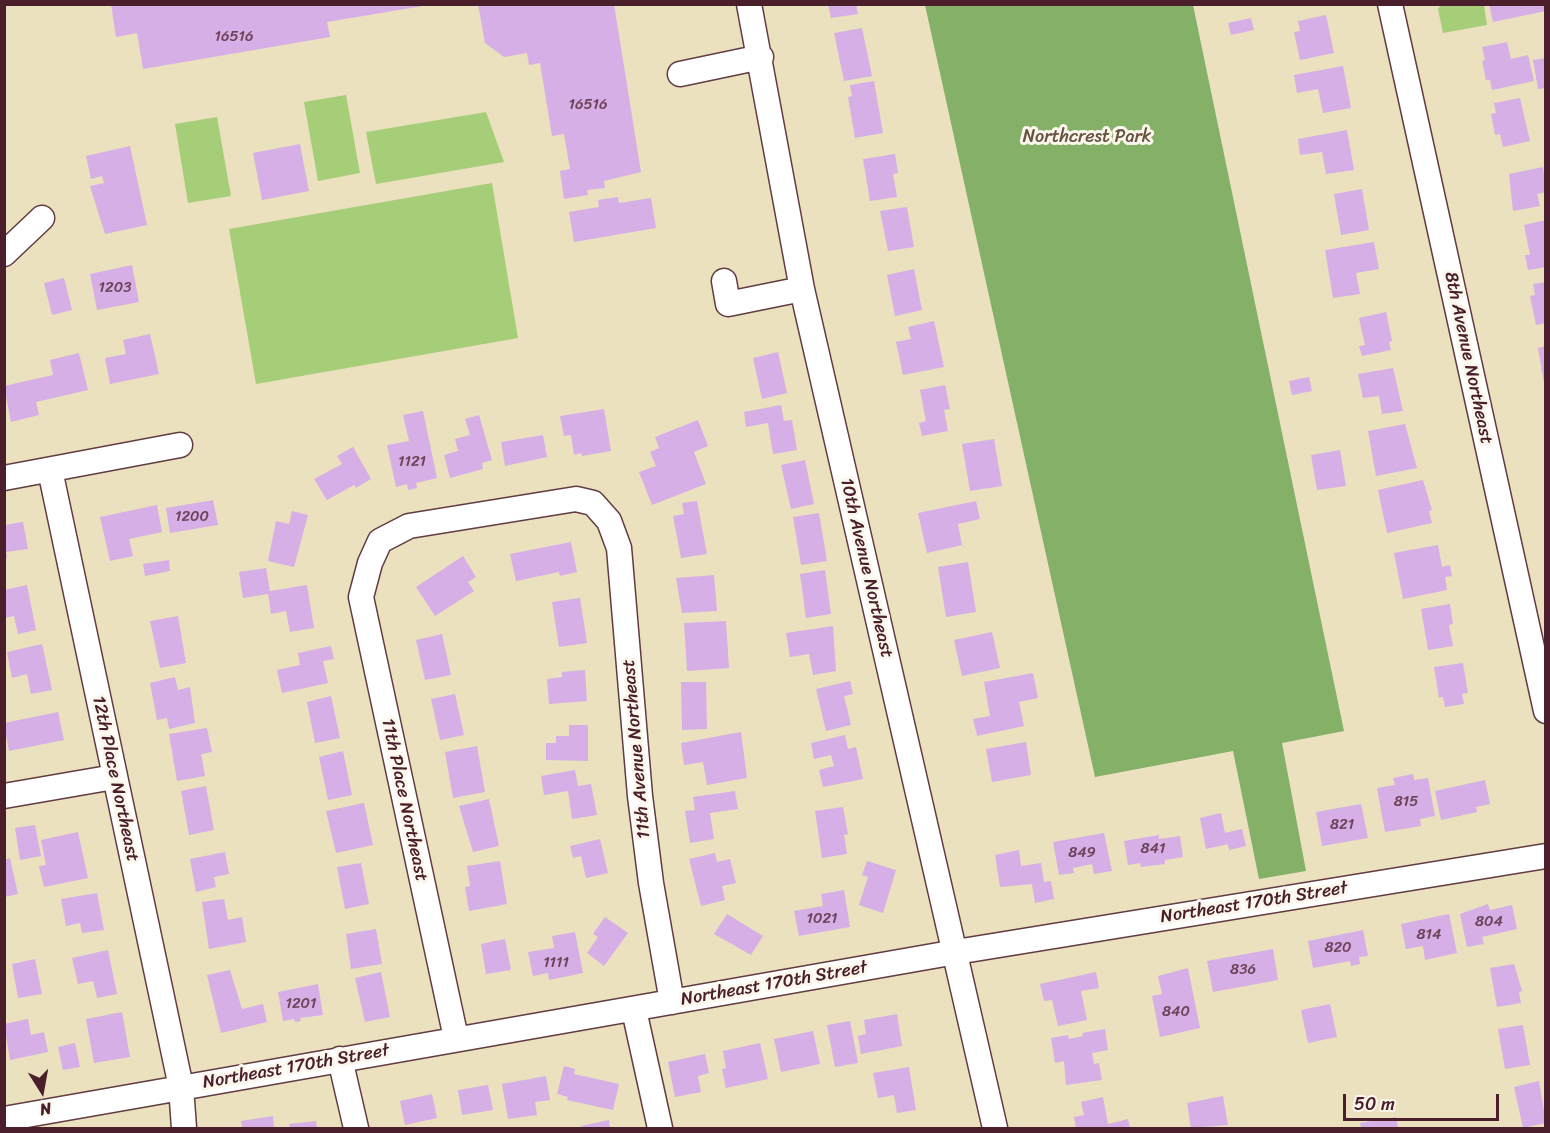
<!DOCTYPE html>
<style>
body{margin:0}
#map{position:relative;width:1550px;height:1133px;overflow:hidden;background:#ebe1bf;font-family:Sriracha,sans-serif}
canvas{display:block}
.frame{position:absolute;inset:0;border:6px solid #4a1f2b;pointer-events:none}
.north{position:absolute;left:12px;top:1061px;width:60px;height:60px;-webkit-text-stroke:4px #fbf7ec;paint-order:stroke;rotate:169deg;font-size:16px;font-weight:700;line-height:24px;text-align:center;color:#4a1f2b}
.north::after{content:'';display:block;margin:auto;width:21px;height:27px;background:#4a1f2b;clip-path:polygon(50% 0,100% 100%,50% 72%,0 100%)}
.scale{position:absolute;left:1343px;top:1094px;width:156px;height:27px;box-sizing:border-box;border:3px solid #4a1f2b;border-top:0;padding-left:8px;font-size:18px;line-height:21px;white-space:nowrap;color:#4a1f2b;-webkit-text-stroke:4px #fbf7ec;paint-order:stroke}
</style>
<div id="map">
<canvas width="1550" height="1133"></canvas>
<div class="frame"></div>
<div class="north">N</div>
<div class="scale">50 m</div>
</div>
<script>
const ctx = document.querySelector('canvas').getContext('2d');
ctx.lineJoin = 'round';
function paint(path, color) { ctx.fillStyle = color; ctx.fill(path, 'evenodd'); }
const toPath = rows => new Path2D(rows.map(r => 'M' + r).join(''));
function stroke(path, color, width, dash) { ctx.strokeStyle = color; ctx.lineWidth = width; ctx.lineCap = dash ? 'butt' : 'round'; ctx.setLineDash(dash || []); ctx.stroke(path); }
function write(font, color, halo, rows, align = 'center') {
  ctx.font = font + ' Sriracha,sans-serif'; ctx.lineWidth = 6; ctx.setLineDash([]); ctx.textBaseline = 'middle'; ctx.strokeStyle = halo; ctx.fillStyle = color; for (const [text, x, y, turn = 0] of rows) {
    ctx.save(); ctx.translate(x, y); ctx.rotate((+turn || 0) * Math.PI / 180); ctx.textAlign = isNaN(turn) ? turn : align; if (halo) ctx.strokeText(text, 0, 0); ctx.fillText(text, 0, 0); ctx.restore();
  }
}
paint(toPath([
 [1441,5,1484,5,1487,25,1443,33,1438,9],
 [346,95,360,173,318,181,304,102],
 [486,112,504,162,376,184,366,132],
 [217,117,231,196,188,203,175,124],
 [492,183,518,338,256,384,229,229]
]), '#a6cd77');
paint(toPath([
 [925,5,1193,5,1344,731,1282,743,1306,871,1259,879,1233,751,1095,777]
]), '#84b068');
paint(toPath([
 [111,4,423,4,423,6,327,22,330,37,143,69,137,33,116,37],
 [478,4,614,4,641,172,604,181,605,188,587,190,588,195,564,199,560,171,570,169,564,134,552,136,540,63,529,65,527,53,504,57,485,43],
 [828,4,856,4,858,14,831,18],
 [1489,4,1546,4,1546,11,1493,22],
 [1326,15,1334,53,1300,60,1294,32,1300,31,1298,21],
 [1251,18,1254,30,1231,35,1228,23],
 [862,28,872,76,844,81,834,33],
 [1507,42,1511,59,1528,55,1534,81,1492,90,1490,80,1486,80,1482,61,1485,60,1482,47],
 [1546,58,1546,88,1538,89,1533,60],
 [1343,66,1351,108,1323,113,1318,89,1297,93,1294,75],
 [874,81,883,133,855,138,848,97,852,96,850,85],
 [1520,98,1530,141,1503,147,1500,134,1495,135,1491,114,1496,113,1494,103],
 [1347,130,1354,170,1326,174,1322,152,1300,155,1298,139],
 [300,144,309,191,262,200,253,153],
 [130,146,147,225,105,234,90,186,104,183,102,176,91,179,86,156],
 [895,154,898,173,893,174,897,197,870,201,863,159],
 [1543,167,1546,192,1537,194,1540,206,1513,211,1509,174],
 [1362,189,1369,230,1341,235,1334,194],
 [618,197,619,203,651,198,656,228,574,242,569,212,599,207,598,200],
 [907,207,914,247,888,251,880,211],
 [1546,220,1546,267,1528,270,1525,255,1530,255,1524,225],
 [1374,242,1379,269,1356,273,1360,294,1333,298,1325,250],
 [132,265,139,302,97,310,90,274],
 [914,269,922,310,895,316,887,275],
 [64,278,72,310,52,315,44,283],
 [1546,282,1546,323,1536,325,1530,296,1535,295,1533,284],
 [1386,312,1392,341,1389,342,1391,350,1362,356,1359,346,1365,345,1359,318],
 [934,321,944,367,903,375,896,342,911,339,908,327],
 [150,334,159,374,110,384,105,358,126,354,123,340],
 [1546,346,1546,383,1544,383,1538,348],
 [778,352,787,393,762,399,753,358],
 [79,353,88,390,36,402,39,415,11,422,4,386,53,375,50,360],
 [1393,368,1403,411,1382,414,1379,396,1363,398,1358,374],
 [1309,377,1312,391,1292,395,1289,381],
 [945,385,950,409,944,410,948,431,922,436,919,423,926,421,920,390],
 [781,405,784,421,792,420,797,450,773,454,768,423,746,427,744,412],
 [604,409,611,451,582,456,581,453,574,455,571,435,564,436,560,416],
 [423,411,437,478,416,483,417,488,408,490,407,484,396,487,387,445,409,441,403,415],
 [479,415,492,460,482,463,483,469,450,478,444,455,458,451,455,439,470,435,465,419],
 [698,420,708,446,694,452,706,484,652,505,639,472,656,466,650,452,659,448,655,437],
 [1405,424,1417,468,1376,476,1368,431],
 [543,435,547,457,505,466,501,442],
 [994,439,1002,486,970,491,962,444],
 [353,447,371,479,356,488,354,485,327,500,314,479,342,464,337,456],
 [1340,450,1346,486,1317,490,1311,455],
 [805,460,814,504,791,509,781,465],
 [1423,480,1432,510,1429,511,1432,523,1387,533,1378,490],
 [213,500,218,525,170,533,166,508],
 [697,501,707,554,681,558,673,516,684,514,682,503],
 [976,501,980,519,958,524,962,545,927,553,918,513],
 [157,505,162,532,129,539,133,556,110,561,100,517],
 [292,511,308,515,294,567,268,561,276,521,289,524],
 [819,513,827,561,801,565,793,517],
 [23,522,28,549,6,552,7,558,4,559,4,525],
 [571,542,577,572,560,576,559,572,516,581,510,554],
 [1438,545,1442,567,1450,565,1452,576,1445,577,1447,590,1403,599,1394,553],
 [463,556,476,577,468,582,474,591,435,616,416,587],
 [169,560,170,571,145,576,143,564],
 [968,562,976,612,946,617,938,567],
 [266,568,270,591,307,585,314,628,290,632,286,611,271,614,268,594,243,598,239,572],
 [825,570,831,614,806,618,800,574],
 [714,575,717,611,682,613,676,578],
 [27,585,36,630,18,634,14,616,4,618,4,590],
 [580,598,587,643,559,647,552,602],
 [1450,604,1453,624,1449,625,1453,646,1428,650,1421,609],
 [178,616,186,663,160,668,150,621],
 [726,621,729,668,687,671,684,623],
 [833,626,836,671,813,675,809,654,790,657,786,633],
 [992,632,1000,668,962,676,954,640],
 [442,634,451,675,425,680,416,640],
 [42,644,52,690,31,694,27,674,12,678,7,652],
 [331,646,334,659,323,661,328,683,282,693,277,670,300,665,298,653],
 [1463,663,1468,693,1462,694,1464,704,1445,707,1443,697,1439,698,1434,667],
 [585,670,587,701,549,704,547,679,562,677,562,672],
 [1033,673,1038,698,1019,702,1024,726,977,736,973,719,990,716,984,682],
 [175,677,178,690,190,687,195,723,169,729,167,718,157,720,150,683],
 [850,681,853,694,844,696,851,725,826,731,816,689],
 [681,682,706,682,707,729,682,730],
 [455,694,464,735,440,740,431,699],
 [331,696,340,738,315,743,307,702],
 [58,712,64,740,9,751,4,723],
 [569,725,588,725,588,761,546,760,546,743,556,743,556,736,569,736],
 [207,728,212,752,201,754,205,776,177,781,169,734],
 [741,732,747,778,707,785,703,762,684,765,681,743],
 [845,735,848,749,856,747,863,779,823,787,819,770,834,766,831,755,814,759,811,743],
 [1026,742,1031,775,992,782,986,749],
 [477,746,485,792,453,798,445,752],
 [343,751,352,795,328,800,319,757],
 [575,770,578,786,591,784,597,815,572,819,568,791,544,795,541,776],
 [1413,774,1414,780,1428,778,1435,816,1420,819,1421,826,1385,832,1377,788,1395,785,1393,778],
 [1485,780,1490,804,1476,807,1477,812,1441,820,1435,791],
 [206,786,214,830,189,835,181,791],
 [735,791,738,809,710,813,714,839,690,843,685,811,695,810,693,797],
 [489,799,499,846,473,852,459,806],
 [364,803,373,845,336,853,326,811],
 [1361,804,1368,838,1322,846,1316,812],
 [843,807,848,834,844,835,847,854,822,858,815,811],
 [1221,813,1225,833,1242,829,1246,846,1229,850,1228,844,1206,849,1200,818],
 [35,825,41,856,20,860,15,828],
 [78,832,88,878,44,887,39,866,46,865,41,840],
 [1104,833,1112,871,1094,874,1092,864,1073,868,1074,873,1059,875,1053,842],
 [1159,835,1159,839,1180,836,1183,857,1165,860,1165,864,1141,867,1140,863,1128,865,1124,841],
 [600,839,608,873,586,878,581,856,573,858,570,846],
 [1019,850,1021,866,1041,863,1044,882,1051,881,1054,899,1035,903,1032,884,1000,887,995,855],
 [225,852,229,874,214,877,216,887,196,892,190,859],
 [715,853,717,862,730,859,736,883,722,886,725,900,701,906,689,859],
 [10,858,18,894,4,897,4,860],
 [500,861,507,904,469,911,465,887,470,886,467,866],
 [867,861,896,870,883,913,859,905,868,877,862,875],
 [361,863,369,904,345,909,337,867],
 [844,890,850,927,799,936,794,911,823,906,821,894],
 [97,893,104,930,82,933,80,923,66,926,61,899],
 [224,899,228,920,242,917,246,942,209,949,202,902],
 [1488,904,1490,910,1512,905,1517,929,1482,937,1484,944,1467,947,1460,914],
 [727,914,763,936,751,955,714,934],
 [1449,914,1457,953,1425,960,1423,946,1406,949,1401,924],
 [605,917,628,933,604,966,587,953,598,937,593,934],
 [376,929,382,964,351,969,346,934],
 [1363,930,1368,956,1359,957,1360,964,1351,966,1350,961,1313,968,1308,941],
 [575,932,583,973,549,980,548,973,533,976,528,952,554,948,552,936],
 [505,939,511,970,486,974,481,944],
 [1273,949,1278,980,1213,992,1207,961],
 [108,950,117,994,97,998,93,981,78,984,72,958],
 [35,959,42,994,18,998,12,964],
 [1514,964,1522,991,1519,992,1521,1003,1497,1007,1490,968],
 [1188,968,1200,1028,1160,1037,1152,996,1162,994,1158,976],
 [230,970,242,1009,263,1004,267,1022,221,1033,207,975],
 [381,972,390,1017,365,1022,355,978],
 [1096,972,1099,988,1081,991,1087,1020,1058,1026,1052,1000,1044,1001,1040,984],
 [318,984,323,1015,300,1018,301,1021,295,1022,294,1019,283,1021,278,992],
 [1330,1004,1337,1037,1308,1043,1301,1010],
 [122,1012,130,1057,94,1063,86,1019],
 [897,1014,902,1046,861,1054,858,1036,866,1034,864,1020],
 [28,1019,31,1035,44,1032,48,1052,10,1060,4,1024],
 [850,1021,858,1063,835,1067,827,1025],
 [1523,1025,1530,1065,1505,1069,1498,1029],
 [1105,1029,1108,1050,1092,1053,1094,1064,1099,1063,1102,1080,1066,1085,1064,1061,1055,1063,1051,1038,1068,1035,1069,1039,1083,1036,1082,1033],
 [813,1031,820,1064,781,1072,774,1039],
 [75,1043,80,1067,63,1070,58,1047],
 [760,1043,768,1079,726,1088,722,1069,726,1068,723,1051],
 [705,1054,709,1073,698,1076,701,1092,675,1097,668,1062],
 [564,1066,575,1069,574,1074,619,1084,613,1110,567,1100,568,1097,557,1094],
 [909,1067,916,1110,897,1113,894,1095,878,1098,873,1073],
 [546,1076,550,1100,535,1102,537,1115,508,1119,502,1084],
 [1539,1081,1546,1123,1523,1128,1514,1087],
 [488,1085,493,1110,462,1115,458,1090],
 [432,1094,437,1118,405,1125,400,1101],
 [1223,1096,1228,1125,1191,1128,1187,1103],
 [1103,1097,1108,1124,1128,1119,1130,1128,1076,1128,1074,1117,1084,1115,1081,1102],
 [273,1116,274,1128,242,1128,241,1121],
 [1396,1117,1398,1128,1361,1128,1360,1123],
 [609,1120,610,1128,582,1128,581,1126],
 [316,1121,317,1128,290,1128,289,1124]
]), '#d5afe5');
const minor = toPath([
 [749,4,802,289,995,1128],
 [1390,4,1546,711],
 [680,74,761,57],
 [4,254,42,218],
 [724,281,728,304,802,289],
 [50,470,181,1087,184,1128],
 [4,478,180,445],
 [4,796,114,777],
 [634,1010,660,1128],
 [456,1038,361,597,370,563,380,541,409,526,576,499,593,503,609,521,619,548,640,796,651,883,672,1002],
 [340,1059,356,1128],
 [4,1119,956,952,1546,856]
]);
stroke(minor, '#623c41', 27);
stroke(minor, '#fff', 24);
write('15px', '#6d435a', null, [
 ["16516",234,37],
 ["16516",588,105],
 ["1203",115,288],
 ["1121",412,462],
 ["1200",192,517],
 ["815",1406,802],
 ["821",1342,825],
 ["841",1153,849],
 ["849",1082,853],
 ["1021",822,919],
 ["804",1489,922],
 ["814",1429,935],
 ["820",1338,948],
 ["1111",556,963],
 ["836",1243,970],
 ["1201",301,1004],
 ["840",1176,1012]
]);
write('18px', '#665342', '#fbf7ec', [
 ["Northcrest Park",1087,137]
]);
write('18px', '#4a1f2b', '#fbf7ec', [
 ["8th Avenue Northeast",1468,358,78],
 ["10th Avenue Northeast",866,568,77],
 ["11th Avenue Northeast",637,749,-95],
 ["12th Place Northeast",115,779,78],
 ["11th Place Northeast",404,800,78],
 ["Northeast 170th Street",1254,903,-9],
 ["Northeast 170th Street",774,984,-10],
 ["Northeast 170th Street",296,1067,-10]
]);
</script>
